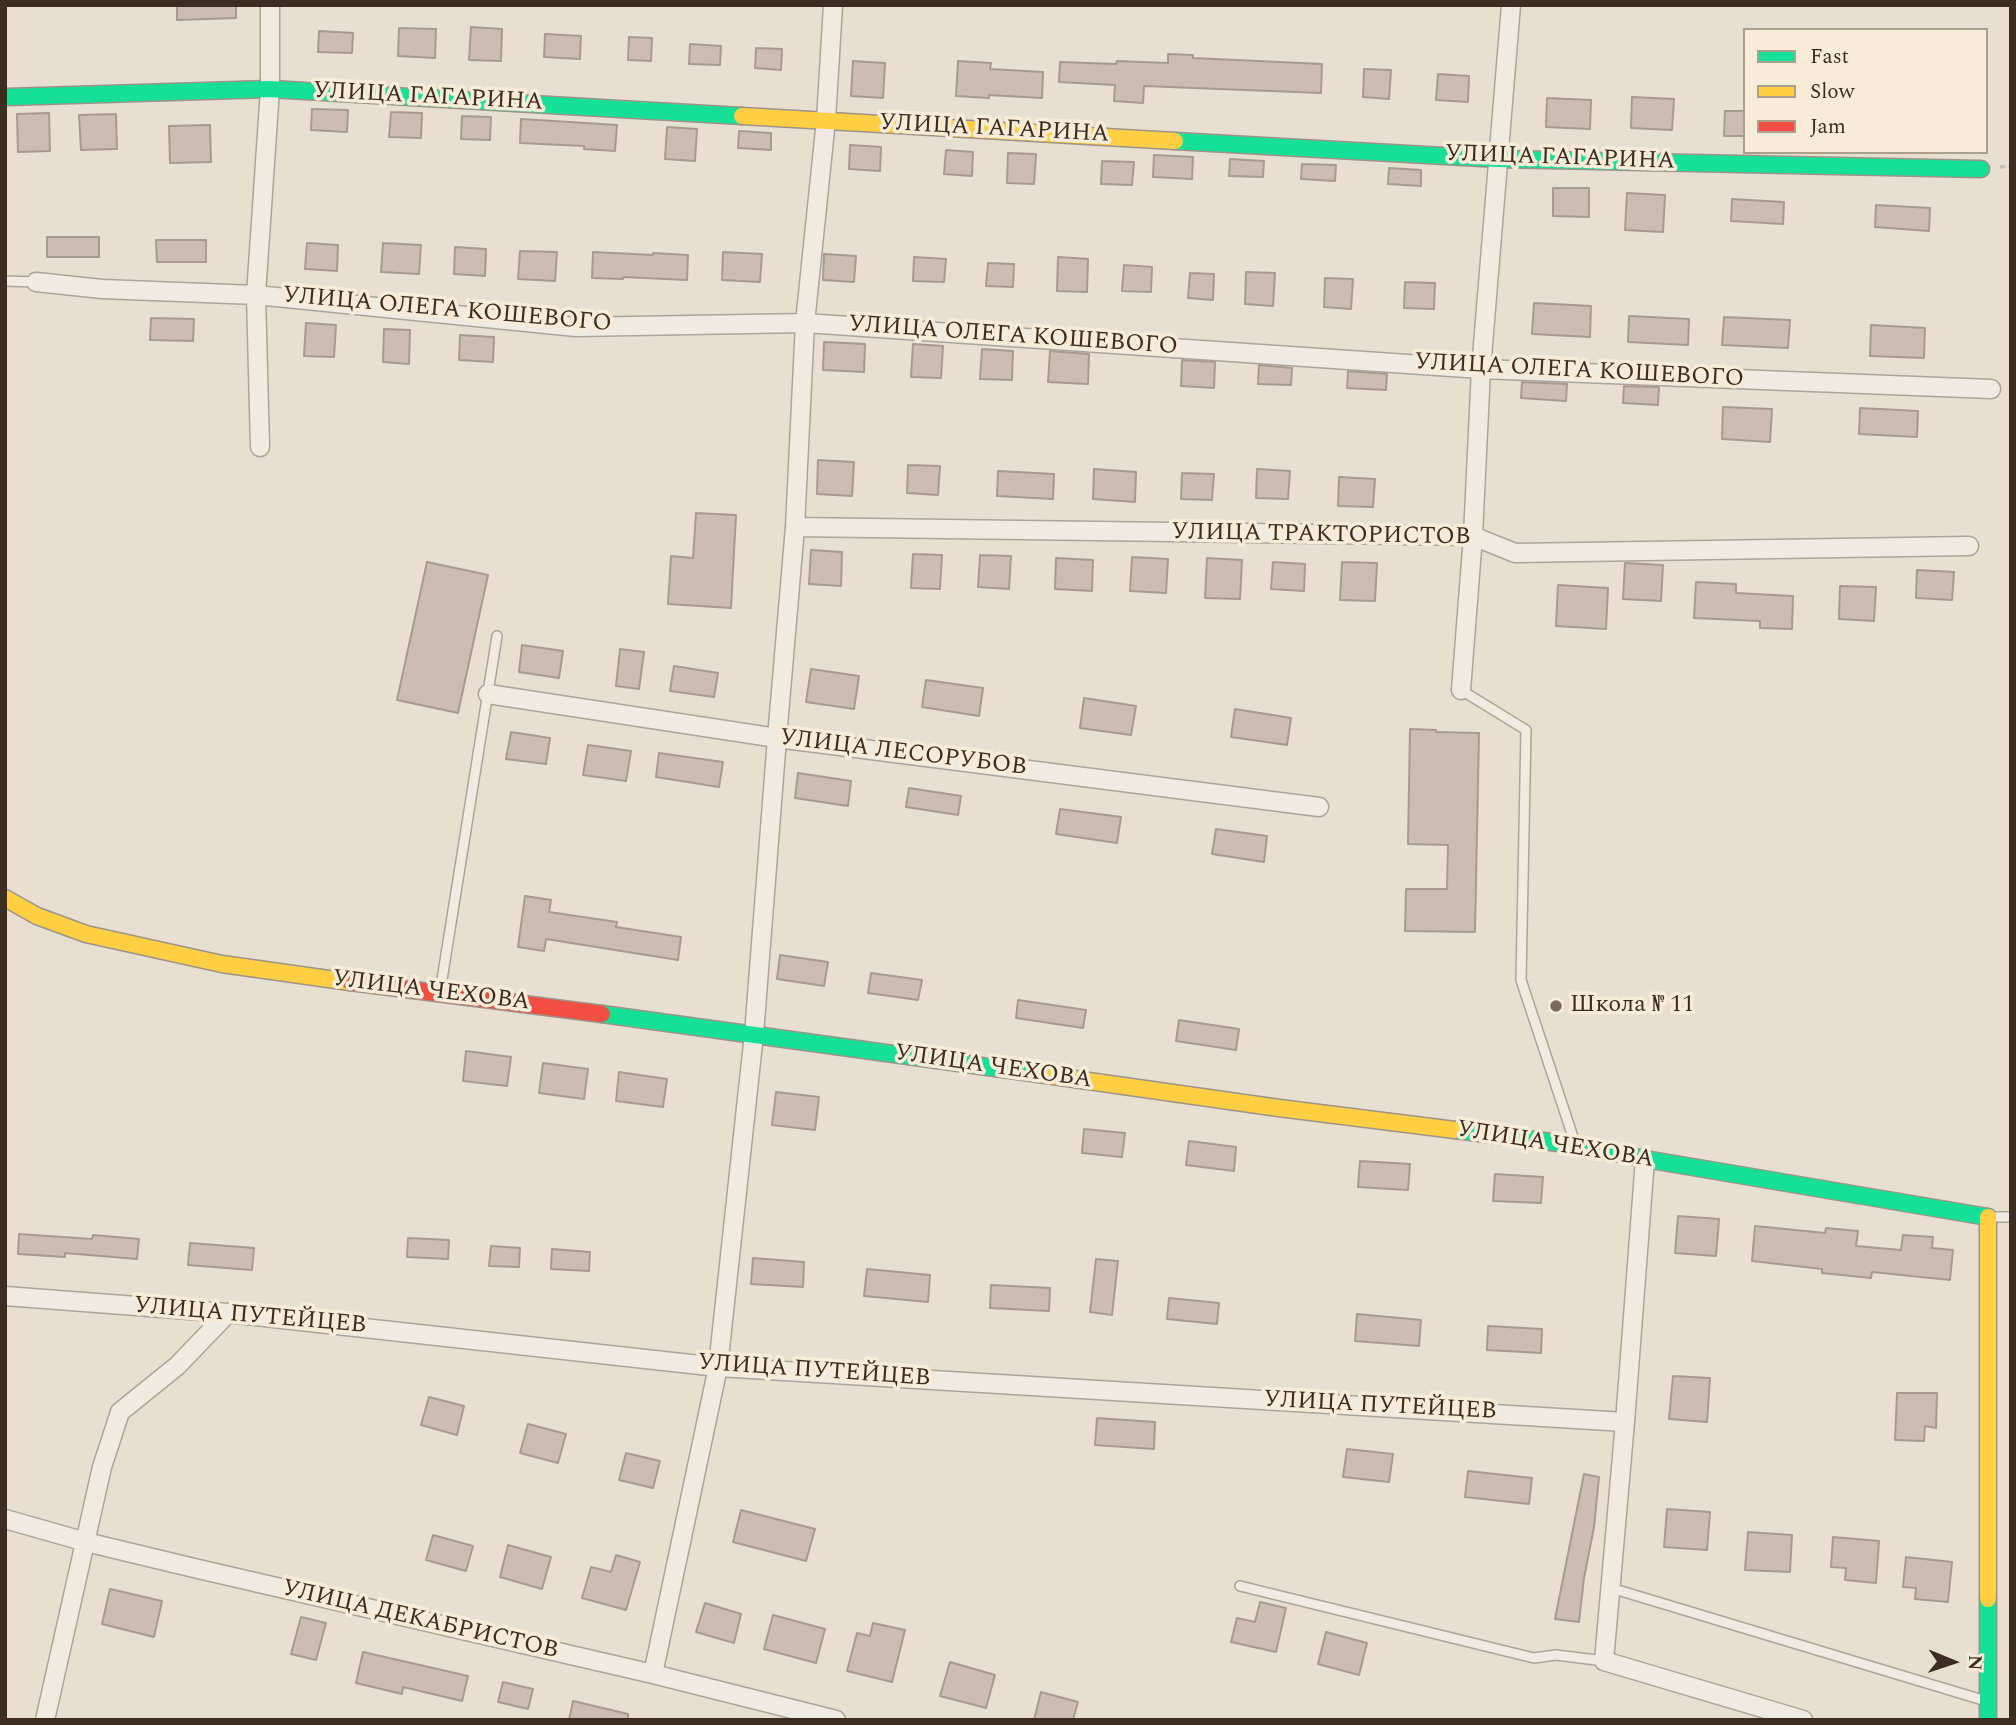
<!DOCTYPE html>
<meta charset="utf-8">
<style>
body{margin:0}
#map{position:relative;width:2016px;height:1725px;overflow:hidden;background:#e7dfd0;font-family:Spectral,serif}
canvas{display:block}
.frame{position:absolute;inset:0;border:7px solid #3d2c20;pointer-events:none}
.legend{position:absolute;left:1743px;top:28px;width:245px;height:126px;box-sizing:border-box;background:#f7ecd7;border:2px solid #ad9f8e;margin:0;padding:9px 12px;list-style:none;font-size:21px;color:#3d2c20}
.legend li{display:flex;align-items:center;gap:14px;height:35px}
.legend b{width:35px;border:2px solid #ad9f8e}
.north{position:absolute;left:1918px;top:1627px;width:70px;height:70px;-webkit-text-stroke:5px #f7ecd7;paint-order:stroke;rotate:92deg;font-size:19px;font-weight:700;line-height:28px;text-align:center;color:#3d2c20}
.north::after{content:'';display:block;margin:auto;width:24px;height:32px;background:#3d2c20;clip-path:polygon(50% 0,100% 100%,50% 72%,0 100%)}
</style>
<div id="map">
<canvas width="2016" height="1725"></canvas>
<div class="frame"></div>
<ul class="legend">
<li><b style="height:9px;background:#16e098"></b>Fast</li>
<li><b style="height:9px;background:#ffcf43"></b>Slow</li>
<li><b style="height:9px;background:#f24e42"></b>Jam</li>
</ul>
<div class="north">N</div>
</div>
<script>
const ctx = document.querySelector('canvas').getContext('2d');
ctx.lineJoin = 'round';
function paint(path, color) { ctx.fillStyle = color; ctx.fill(path, 'evenodd'); }
const toPath = rows => new Path2D(rows.map(r => 'M' + r).join(''));
function stroke(path, color, width, dash) { ctx.strokeStyle = color; ctx.lineWidth = width; ctx.lineCap = dash ? 'butt' : 'round'; ctx.setLineDash(dash || []); ctx.stroke(path); }
function write(font, color, halo, rows, align = 'center') {
  ctx.font = font + ' Spectral,serif'; ctx.lineWidth = 7; ctx.setLineDash([]); ctx.textBaseline = 'middle'; ctx.strokeStyle = halo; ctx.fillStyle = color; for (const [text, x, y, turn = 0] of rows) {
    ctx.save(); ctx.translate(x, y); ctx.rotate((+turn || 0) * Math.PI / 180); ctx.textAlign = isNaN(turn) ? turn : align; if (halo) ctx.strokeText(text, 0, 0); ctx.fillText(text, 0, 0); ctx.restore();
  }
}
const building = toPath([
 [177,5,236,5,236,18,177,20,177,5],
 [471,27,502,29,501,61,469,60,471,27],
 [399,28,436,29,435,58,398,56,399,28],
 [319,31,353,33,352,53,318,52,319,31],
 [545,34,581,36,580,59,544,57,545,34],
 [629,37,652,38,651,61,628,60,629,37],
 [690,44,721,46,720,65,689,64,690,44],
 [756,48,782,49,781,70,755,68,756,48],
 [1168,54,1193,55,1193,58,1322,64,1321,93,1144,86,1143,103,1114,101,1115,85,1059,82,1060,62,1116,64,1117,61,1168,63,1168,54],
 [853,61,885,63,883,98,851,96,853,61],
 [958,61,991,63,990,69,1043,72,1042,98,989,95,989,98,956,96,958,61],
 [1364,69,1391,70,1389,99,1363,97,1364,69],
 [1438,74,1469,76,1468,102,1436,100,1438,74],
 [1632,97,1674,99,1672,130,1631,128,1632,97],
 [1547,98,1591,100,1590,129,1546,127,1547,98],
 [312,109,348,110,347,132,311,130,312,109],
 [1725,111,1745,111,1745,136,1724,136,1725,111],
 [391,112,422,113,421,138,389,137,391,112],
 [49,113,50,151,18,152,17,114,49,113],
 [116,114,117,149,81,150,79,115,116,114],
 [462,116,491,117,490,140,461,139,462,116],
 [521,119,617,125,615,151,584,149,584,146,520,143,521,119],
 [210,125,211,162,170,163,169,126,210,125],
 [667,127,697,129,695,161,665,159,667,127],
 [739,131,771,133,771,150,738,148,739,131],
 [850,145,881,147,880,171,849,169,850,145],
 [946,150,973,152,972,176,944,174,946,150],
 [1008,153,1036,154,1034,184,1007,183,1008,153],
 [1154,155,1193,157,1192,179,1153,177,1154,155],
 [1230,159,1264,161,1263,177,1229,176,1230,159],
 [1102,161,1134,162,1132,185,1101,184,1102,161],
 [1302,164,1336,165,1335,181,1301,179,1302,164],
 [1389,168,1421,170,1421,186,1388,184,1389,168],
 [1553,188,1589,188,1589,217,1553,216,1553,188],
 [1627,193,1665,195,1663,232,1625,230,1627,193],
 [1732,199,1784,202,1783,224,1731,221,1732,199],
 [1876,205,1930,208,1929,231,1875,227,1876,205],
 [47,237,99,237,99,257,47,257,47,237],
 [156,240,206,240,206,262,157,262,156,240],
 [307,243,338,245,337,271,305,269,307,243],
 [383,243,421,245,419,274,381,272,383,243],
 [455,247,486,249,485,276,454,274,455,247],
 [520,251,557,252,555,281,518,279,520,251],
 [593,252,653,255,653,253,688,255,687,280,623,277,623,279,592,278,593,252],
 [723,252,762,254,760,282,722,280,723,252],
 [824,254,856,256,854,282,823,280,824,254],
 [914,257,946,259,944,282,913,281,914,257],
 [1058,257,1088,259,1087,292,1057,291,1058,257],
 [988,263,1014,264,1013,287,986,286,988,263],
 [1124,265,1152,267,1151,292,1122,291,1124,265],
 [1246,272,1275,273,1273,306,1245,304,1246,272],
 [1190,273,1214,274,1213,300,1188,298,1190,273],
 [1325,278,1353,279,1351,309,1324,307,1325,278],
 [1405,282,1435,283,1434,309,1404,308,1405,282],
 [1534,303,1591,306,1590,337,1532,334,1534,303],
 [1629,316,1689,319,1688,345,1628,342,1629,316],
 [1724,317,1790,320,1788,348,1722,345,1724,317],
 [151,318,194,319,193,341,150,340,151,318],
 [306,323,336,325,334,357,304,356,306,323],
 [1871,325,1925,328,1924,358,1870,356,1871,325],
 [384,329,410,330,409,364,383,362,384,329],
 [460,335,494,337,493,362,459,360,460,335],
 [824,342,865,344,864,372,823,370,824,342],
 [913,344,943,346,941,378,911,377,913,344],
 [982,349,1013,351,1012,380,980,379,982,349],
 [1050,351,1089,354,1088,384,1048,382,1050,351],
 [1182,360,1215,362,1214,388,1181,386,1182,360],
 [1259,365,1292,368,1291,385,1258,384,1259,365],
 [1348,371,1387,374,1386,390,1347,388,1348,371],
 [1522,382,1567,384,1566,401,1521,398,1522,382],
 [1624,386,1659,387,1658,405,1623,403,1624,386],
 [1723,407,1772,409,1770,442,1722,439,1723,407],
 [1860,408,1918,411,1917,437,1859,434,1860,408],
 [818,460,854,462,852,496,817,494,818,460],
 [908,465,940,466,938,495,907,493,908,465],
 [1094,469,1136,472,1135,502,1093,499,1094,469],
 [1257,469,1290,471,1288,499,1256,498,1257,469],
 [998,471,1054,474,1053,499,997,496,998,471],
 [1182,473,1214,474,1212,500,1181,499,1182,473],
 [1339,477,1375,479,1373,507,1338,506,1339,477],
 [696,513,736,515,731,608,668,604,671,556,693,558,696,513],
 [811,550,842,552,841,586,809,584,811,550],
 [913,554,942,555,940,589,911,588,913,554],
 [980,555,1011,556,1009,589,978,587,980,555],
 [1132,557,1168,559,1166,593,1130,591,1132,557],
 [1056,558,1093,560,1092,591,1055,589,1056,558],
 [1207,558,1242,560,1240,599,1205,598,1207,558],
 [427,562,488,575,458,713,397,700,427,562],
 [1273,562,1305,564,1304,591,1271,589,1273,562],
 [1342,562,1377,563,1375,601,1340,600,1342,562],
 [1625,563,1663,565,1661,601,1623,599,1625,563],
 [1917,570,1954,572,1952,600,1916,598,1917,570],
 [1696,582,1736,584,1736,593,1793,596,1792,629,1760,628,1760,621,1694,618,1696,582],
 [1558,585,1608,588,1606,629,1556,626,1558,585],
 [1840,586,1876,587,1874,621,1839,619,1840,586],
 [522,645,563,651,559,678,519,672,522,645],
 [620,649,644,652,639,689,616,686,620,649],
 [674,666,718,673,714,697,670,691,674,666],
 [811,669,859,676,854,709,806,702,811,669],
 [926,680,983,688,979,716,922,707,926,680],
 [1084,698,1136,706,1131,735,1080,728,1084,698],
 [1235,709,1291,718,1287,745,1231,737,1235,709],
 [1410,729,1436,730,1436,732,1479,733,1475,932,1405,931,1406,889,1447,889,1448,845,1408,844,1410,729],
 [511,732,550,738,546,764,506,759,511,732],
 [588,745,631,751,626,781,583,775,588,745],
 [659,753,723,762,719,787,656,777,659,753],
 [798,773,851,781,848,806,795,798,798,773],
 [909,788,961,796,958,815,906,807,909,788],
 [1060,809,1121,817,1117,843,1056,834,1060,809],
 [1216,829,1267,836,1264,862,1212,854,1216,829],
 [525,896,551,900,549,912,617,922,616,927,681,937,678,960,546,939,544,951,518,947,525,896],
 [780,955,828,962,824,986,777,979,780,955],
 [871,973,922,980,918,1000,868,993,871,973],
 [1018,1000,1086,1010,1083,1028,1016,1018,1018,1000],
 [1179,1020,1239,1029,1236,1050,1176,1041,1179,1020],
 [466,1051,511,1057,507,1086,463,1081,466,1051],
 [543,1063,588,1069,584,1099,539,1093,543,1063],
 [619,1072,667,1079,663,1107,616,1101,619,1072],
 [776,1092,819,1097,815,1130,772,1125,776,1092],
 [1084,1129,1125,1133,1122,1157,1082,1153,1084,1129],
 [1189,1141,1236,1147,1234,1171,1186,1165,1189,1141],
 [1360,1161,1410,1164,1408,1190,1358,1187,1360,1161],
 [1495,1174,1543,1177,1541,1203,1493,1201,1495,1174],
 [1678,1216,1719,1219,1716,1256,1675,1253,1678,1216],
 [1755,1226,1825,1233,1826,1228,1858,1231,1856,1246,1901,1250,1903,1235,1933,1237,1932,1248,1953,1250,1950,1280,1872,1272,1871,1278,1822,1273,1822,1269,1752,1261,1755,1226],
 [19,1234,92,1239,93,1235,139,1239,137,1259,65,1253,65,1257,18,1254,19,1234],
 [408,1238,449,1240,448,1259,407,1257,408,1238],
 [190,1243,254,1248,252,1270,188,1265,190,1243],
 [491,1246,520,1248,519,1267,489,1266,491,1246],
 [552,1249,590,1252,589,1271,551,1269,552,1249],
 [753,1258,804,1262,803,1287,751,1284,753,1258],
 [1096,1259,1118,1261,1112,1315,1090,1312,1096,1259],
 [867,1269,930,1275,928,1302,864,1296,867,1269],
 [991,1285,1050,1288,1049,1311,990,1308,991,1285],
 [1169,1298,1219,1303,1217,1324,1167,1319,1169,1298],
 [1357,1314,1421,1320,1419,1346,1355,1341,1357,1314],
 [1488,1326,1542,1329,1541,1353,1487,1350,1488,1326],
 [1673,1376,1710,1378,1707,1422,1669,1419,1673,1376],
 [1897,1393,1937,1393,1936,1428,1925,1426,1924,1441,1895,1440,1897,1393],
 [429,1397,464,1406,457,1435,421,1425,429,1397],
 [1097,1418,1155,1422,1154,1449,1095,1445,1097,1418],
 [528,1424,566,1434,558,1463,520,1453,528,1424],
 [1347,1449,1393,1454,1389,1482,1343,1477,1347,1449],
 [626,1453,660,1461,653,1488,619,1480,626,1453],
 [1468,1471,1532,1478,1529,1504,1465,1497,1468,1471],
 [1584,1474,1599,1477,1594,1527,1584,1578,1579,1622,1555,1619,1584,1474],
 [1667,1509,1710,1512,1707,1550,1664,1547,1667,1509],
 [741,1510,815,1529,806,1561,733,1542,741,1510],
 [1748,1532,1792,1535,1790,1572,1745,1570,1748,1532],
 [433,1535,473,1546,466,1571,426,1560,433,1535],
 [1833,1537,1879,1541,1876,1583,1845,1580,1846,1568,1831,1567,1833,1537],
 [508,1545,551,1557,542,1589,500,1577,508,1545],
 [616,1555,640,1562,626,1610,582,1598,591,1567,611,1572,616,1555],
 [1906,1557,1952,1562,1948,1602,1915,1599,1916,1588,1903,1587,1906,1557],
 [110,1589,162,1601,154,1637,102,1624,110,1589],
 [1260,1602,1286,1608,1276,1652,1231,1642,1237,1618,1255,1622,1260,1602],
 [705,1603,741,1614,734,1643,696,1632,705,1603],
 [773,1615,825,1629,816,1663,764,1649,773,1615],
 [301,1617,326,1623,316,1660,291,1654,301,1617],
 [873,1623,905,1630,892,1682,847,1671,857,1633,870,1636,873,1623],
 [1326,1632,1367,1643,1359,1675,1318,1664,1326,1632],
 [363,1652,468,1676,462,1701,403,1687,402,1694,356,1683,363,1652],
 [950,1662,995,1675,986,1708,940,1696,950,1662],
 [503,1682,533,1689,528,1709,498,1702,503,1682],
 [1041,1692,1078,1702,1073,1720,1034,1720,1041,1692],
 [573,1701,628,1714,628,1720,569,1720,573,1701]
]);
paint(building, '#cbbdb1');
stroke(building, '#a89a8f', 2);
const lane = toPath([
 [5,281,36,282],
 [1461,690,1526,730,1521,980,1574,1140],
 [440,992,497,636],
 [1992,1217,2011,1217],
 [1240,1586,1534,1658,1556,1655,1604,1661],
 [1611,1588,1986,1701]
]);
const street = toPath([
 [36,282,102,289,256,295,576,327,805,323,1481,369,1991,389],
 [260,447,256,295,270,89,270,5],
 [795,527,1473,536,1515,553,1969,546],
 [1461,690,1473,536,1481,369,1511,5],
 [488,694,777,738,1319,807],
 [1645,1159,1625,1422,1604,1661,1803,1720],
 [5,1296,228,1313,718,1367,1625,1422],
 [5,1519,86,1542,194,1568,653,1674,836,1720],
 [653,1674,718,1367,754,1034,777,738,795,527,805,323,826,120,833,5],
 [45,1720,102,1467,120,1412,177,1366,228,1313]
]);
const fast = toPath([
 [7,97,270,89,742,116],
 [1175,141,1499,159,1981,169],
 [602,1014,1039,1074],
 [1455,1130,1575,1145,1645,1159,1988,1217],
 [1988,1599,1988,1720]
]);
const slow = toPath([
 [742,116,1175,141],
 [5,898,37,916,86,934,222,964,350,982],
 [1039,1074,1279,1108,1455,1130],
 [1988,1217,1988,1599]
]);
const jam = toPath([
 [350,982,602,1014]
]);
stroke(lane, '#ada499', 12);
stroke(street, '#ada499', 21);
stroke(fast, '#9c9489', 19);
stroke(slow, '#9c9489', 19);
stroke(jam, '#9c9489', 19);
stroke(toPath([
 [2000,167,2011,166]
]), '#c8c1b8', 3.5, [5, 3.5]);
stroke(lane, '#efeae2', 9);
stroke(street, '#efeae2', 18);
stroke(fast, '#16e098', 16);
stroke(slow, '#ffcf43', 16);
stroke(jam, '#f24e42', 16);
for (const [x, y, r, color] of [
 [1556,1006,7,"#786b5e"]
]) { const dot = new Path2D(); dot.arc(x, y, r, 0, 2 * Math.PI); ctx.fillStyle = color; ctx.fill(dot); stroke(dot, '#f7ecd7', 2.5); }
write('24px', '#3d2c20', '#f7ecd7', [
 ["УЛИЦА ГАГАРИНА",428,98,3],
 ["УЛИЦА ГАГАРИНА",994,130,3],
 ["УЛИЦА ГАГАРИНА",1560,159,2],
 ["УЛИЦА ОЛЕГА КОШЕВОГО",447,311,5],
 ["УЛИЦА ОЛЕГА КОШЕВОГО",1013,337,4],
 ["УЛИЦА ОЛЕГА КОШЕВОГО",1579,372,3],
 ["УЛИЦА ТРАКТОРИСТОВ",1321,536,1],
 ["УЛИЦА ЛЕСОРУБОВ",903,754,7],
 ["УЛИЦА ЧЕХОВА",431,992,7],
 ["УЛИЦА ЧЕХОВА",993,1068,8],
 ["УЛИЦА ЧЕХОВА",1555,1146,9],
 ["УЛИЦА ПУТЕЙЦЕВ",250,1317,5],
 ["УЛИЦА ПУТЕЙЦЕВ",814,1372,4],
 ["УЛИЦА ПУТЕЙЦЕВ",1380,1407,3],
 ["УЛИЦА ДЕКАБРИСТОВ",420,1621,13]
]);
write('24px', '#3d2c20', '#f7ecd7', [
 ["Школа № 11",1570,1006]
], 'left');
</script>
